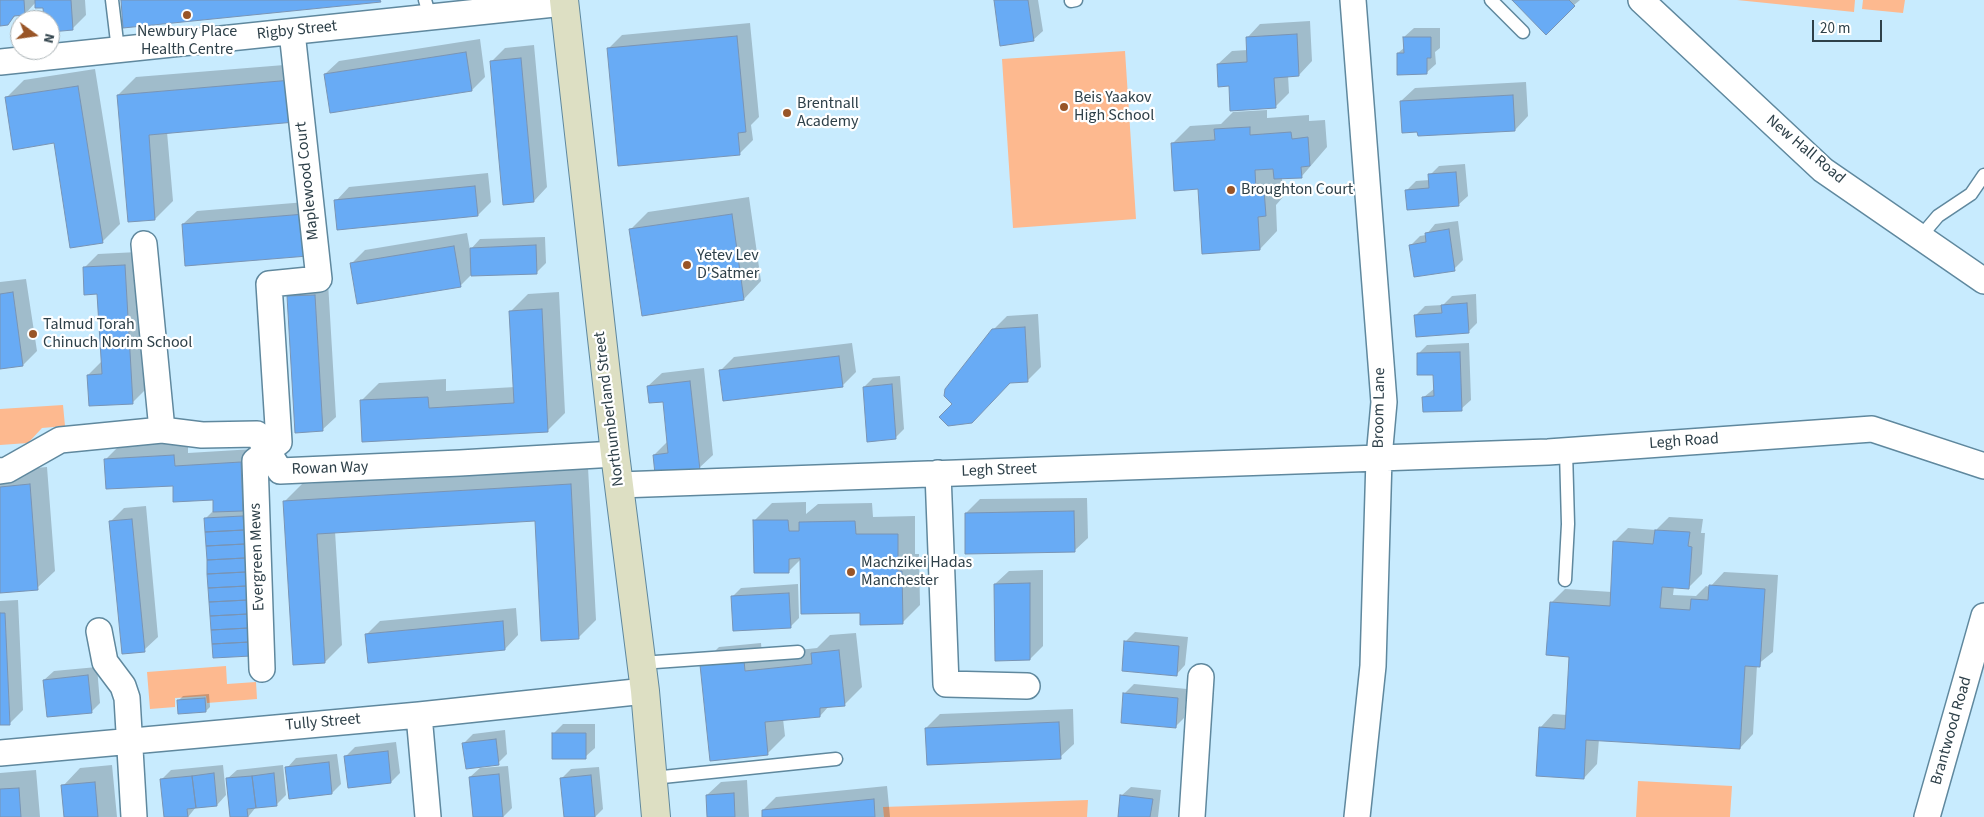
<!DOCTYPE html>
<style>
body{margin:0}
#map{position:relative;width:1984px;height:817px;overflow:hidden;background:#c8ebfe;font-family:"Source Sans 3",sans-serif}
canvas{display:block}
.north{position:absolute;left:10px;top:10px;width:50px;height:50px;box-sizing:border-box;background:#fff;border:1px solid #abb3b6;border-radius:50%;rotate:104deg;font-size:14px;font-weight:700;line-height:20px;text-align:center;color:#2e4049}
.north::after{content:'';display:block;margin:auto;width:18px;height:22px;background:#995527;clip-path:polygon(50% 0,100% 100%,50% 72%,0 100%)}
.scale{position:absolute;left:1812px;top:20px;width:70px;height:22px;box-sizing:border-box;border:2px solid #2e4049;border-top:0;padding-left:6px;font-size:15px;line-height:18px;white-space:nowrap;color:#2e4049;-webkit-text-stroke:4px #fff;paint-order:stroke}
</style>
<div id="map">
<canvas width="1984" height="817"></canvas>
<div class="north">N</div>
<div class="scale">20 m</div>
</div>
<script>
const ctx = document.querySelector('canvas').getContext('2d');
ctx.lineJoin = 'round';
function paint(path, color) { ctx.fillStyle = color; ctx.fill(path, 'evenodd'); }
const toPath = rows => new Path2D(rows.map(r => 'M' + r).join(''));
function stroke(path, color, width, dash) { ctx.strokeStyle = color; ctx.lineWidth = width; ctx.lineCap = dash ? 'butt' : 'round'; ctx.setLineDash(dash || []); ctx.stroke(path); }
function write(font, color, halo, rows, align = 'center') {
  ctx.font = font + ' "Source Sans 3",sans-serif'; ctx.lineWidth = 4.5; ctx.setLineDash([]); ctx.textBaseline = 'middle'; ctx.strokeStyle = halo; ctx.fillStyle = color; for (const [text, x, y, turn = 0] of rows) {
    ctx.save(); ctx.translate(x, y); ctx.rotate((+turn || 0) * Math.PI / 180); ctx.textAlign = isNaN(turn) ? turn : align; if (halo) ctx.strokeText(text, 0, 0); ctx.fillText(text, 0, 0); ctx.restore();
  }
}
paint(toPath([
 [1737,0,1855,0,1854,12],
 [1863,0,1905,0,1903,13,1862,9],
 [1125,51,1136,219,1013,228,1002,59],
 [63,405,65,426,42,428,28,443,0,445,0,409],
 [226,666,227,684,256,682,257,699,207,703,206,696,175,698,175,707,150,709,147,672],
 [1638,781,1732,786,1730,817,1636,817],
 [1088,800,1087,817,884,817,883,807]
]), '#fdb98f');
paint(toPath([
 [0,0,85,0,86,15,73,28,50,30,50,20,45,20,44,6,36,2,25,14,17,14,8,24,0,25],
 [995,0,1038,0,1043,31,1033,40],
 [1514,0,1580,0,1574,5],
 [1310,21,1312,61,1299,75,1288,75,1289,93,1275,107,1230,84,1218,64,1232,51,1248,50,1247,38,1260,24],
 [750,23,759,117,751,125,753,140,739,154,609,48,622,35],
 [1414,28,1440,28,1440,48,1435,52,1436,64,1426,73,1398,53,1405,47,1404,37],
 [480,39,485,77,472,90,325,74,339,61],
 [534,45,547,187,534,201,491,62,505,48],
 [309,63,312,104,295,121,167,132,173,201,155,219,129,221,118,95,136,77],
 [95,69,120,224,102,242,55,142,6,98,24,80],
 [1526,82,1528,116,1515,130,1401,101,1415,88],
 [1267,110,1267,118,1309,115,1309,121,1325,120,1327,147,1302,176,1282,178,1283,197,1276,205,1277,231,1260,249,1199,188,1172,144,1190,126,1221,124,1233,112],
 [1465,164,1468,196,1458,205,1407,190,1416,181,1430,180,1430,175,1439,166],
 [488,173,491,202,478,215,336,201,349,187],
 [749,197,761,281,744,299,631,229,648,212],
 [318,201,321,241,183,224,197,211],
 [1458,221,1463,260,1454,269,1411,245,1420,236,1426,235,1435,224],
 [467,233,470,250,480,239,545,237,546,263,537,272,471,275,460,286,351,264,365,250],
 [138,252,146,389,133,402,88,375,102,361,98,293,84,268,98,254],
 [26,279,37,351,23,365,0,368,0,282],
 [328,282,336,417,322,430,288,297,302,283],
 [559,292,565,413,547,431,361,401,379,383,446,379,446,391,515,387,511,311,528,294],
 [1476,294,1477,323,1468,332,1416,315,1425,306,1443,305,1452,296],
 [1038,314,1041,367,1028,380,1010,382,954,404,993,330,1007,316],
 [852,343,856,372,842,386,721,370,734,357],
 [1469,343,1471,400,1461,409,1424,397,1435,388,1434,374,1418,354,1427,345],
 [704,368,713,455,699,468,654,455,668,441,664,400,648,386,662,373],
 [900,376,904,429,895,438,864,387,873,378],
 [188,442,188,453,254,449,260,645,205,519,214,510,214,499,105,460,119,446],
 [47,467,55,571,37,588,0,591,0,471],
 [588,467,596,620,578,638,536,520,335,531,342,645,325,662,285,501,302,484],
 [1087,498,1088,538,1074,551,966,513,980,499],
 [806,502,806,514,818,504,872,503,873,517,915,516,915,554,919,554,920,605,902,623,861,612,801,559,788,572,754,521,772,503],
 [146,506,158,637,144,650,110,522,124,508],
 [1669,517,1703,519,1701,533,1705,533,1702,574,1688,588,1674,587,1673,595,1696,596,1706,586,1710,587,1724,572,1778,575,1773,652,1757,665,1753,734,1740,748,1599,739,1597,764,1584,778,1540,728,1553,714,1567,715,1570,655,1551,603,1565,589,1612,592,1614,542,1628,528,1656,530],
 [1043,570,1043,646,1030,659,995,584,1009,571],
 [798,584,799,618,790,627,732,597,741,588],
 [18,600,23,710,9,724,0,724,0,601],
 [516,608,518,635,505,649,367,634,380,621],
 [1135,632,1188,637,1185,665,1176,675,1126,641],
 [856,633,862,687,844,705,829,706,820,716,783,719,785,736,767,754,701,665,719,647,761,643,762,654,817,648,830,635],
 [97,667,100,703,91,712,44,680,54,671],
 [1134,684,1187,689,1184,718,1175,727,1124,694],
 [209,694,210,707,206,711,179,700,183,696],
 [1073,709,1074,744,1060,757,926,728,940,714],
 [563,724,595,724,595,748,585,757,554,733],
 [505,730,507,754,498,763,464,743,473,734],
 [396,742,400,773,391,782,346,756,355,747],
 [337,754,341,784,332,793,287,768,296,758],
 [112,765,117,817,65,817,63,786,80,768],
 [223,765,226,795,217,805,196,807,188,817,166,817,162,779,171,770],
 [283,765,286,795,277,804,256,807,248,817,231,817,227,779,237,770],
 [508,766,512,808,503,817,474,817,470,777,480,768],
 [599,767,603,809,595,817,565,817,562,778,571,769],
 [36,770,40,817,0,817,0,773],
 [747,780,749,817,708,817,707,795,721,782],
 [887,786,890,817,763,817,763,810,776,797],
 [1131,787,1161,790,1158,817,1119,817,1121,796]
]), '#0003');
const building = toPath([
 [0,0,24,0,25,15,14,16,8,25,0,26,0,0],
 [35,0,71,0,73,30,50,32,50,20,44,20,43,8,35,8,35,0],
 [121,0,380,0,381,2,123,28,121,0],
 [994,0,1028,0,1034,41,1000,46,994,0],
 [1512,0,1569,0,1575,6,1546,35,1512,0],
 [1297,34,1299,76,1274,78,1276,108,1230,111,1229,86,1218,87,1217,64,1247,62,1246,37,1297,34],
 [737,36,746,132,738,133,740,155,618,166,607,48,737,36],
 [1403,37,1431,37,1431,58,1427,58,1427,74,1397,75,1397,53,1404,53,1403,37],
 [466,52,472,91,330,113,324,74,466,52],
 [521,58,534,202,503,205,490,61,521,58],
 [292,80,295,122,149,135,155,220,128,222,117,95,292,80],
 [78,86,103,243,70,248,54,143,13,150,5,97,78,86],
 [1513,95,1515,131,1418,136,1417,132,1402,133,1400,101,1513,95],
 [1250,127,1250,135,1291,132,1292,139,1308,137,1310,166,1301,167,1302,178,1274,179,1273,169,1255,170,1256,190,1264,189,1266,216,1258,217,1260,250,1202,254,1198,189,1174,191,1171,143,1215,140,1214,129,1250,127],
 [1456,172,1459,206,1407,210,1405,190,1429,188,1428,174,1456,172],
 [475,186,478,216,337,230,334,200,475,186],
 [305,214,308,256,185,266,182,224,305,214],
 [732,214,744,300,642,316,629,229,732,214],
 [1449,229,1455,271,1414,277,1409,245,1426,242,1425,233,1449,229],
 [536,245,537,274,471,276,470,248,536,245],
 [454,246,461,287,357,304,350,263,454,246],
 [125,265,133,404,89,406,87,375,102,374,97,294,84,295,83,267,125,265],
 [13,292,23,366,0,369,0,294,13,292],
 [315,295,323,431,295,433,287,296,315,295],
 [1467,303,1469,333,1416,337,1414,315,1442,313,1441,305,1467,303],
 [542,309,548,432,362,442,360,400,428,397,429,408,514,403,509,311,542,309],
 [1025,327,1028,382,1010,383,972,423,948,426,939,417,952,404,944,396,945,389,992,329,1025,327],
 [1460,352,1462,411,1423,412,1422,397,1434,396,1433,375,1417,375,1417,353,1460,352],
 [839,356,843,387,723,401,719,370,839,356],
 [690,381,700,470,655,474,653,455,668,453,663,402,649,403,647,386,690,381],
 [892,384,896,439,867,442,863,387,892,384],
 [174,455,175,466,241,462,243,511,213,512,213,500,173,502,173,486,106,489,104,459,174,455],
 [30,484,38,590,0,593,0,487,30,484],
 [571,484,579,639,541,641,535,521,317,534,325,663,293,665,283,501,571,484],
 [1074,511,1075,552,965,554,965,513,1074,511],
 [243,516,244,530,205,532,204,518,243,516],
 [132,519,145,652,122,654,109,521,132,519],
 [753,520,788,520,789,531,799,531,799,522,855,521,856,534,898,534,898,571,902,571,903,624,860,625,860,613,801,614,800,558,789,559,789,573,754,573,753,520],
 [244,530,245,544,206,546,205,532,244,530],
 [1655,530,1690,532,1688,546,1692,547,1689,589,1662,587,1660,608,1690,610,1691,599,1708,600,1709,585,1765,589,1760,667,1745,666,1740,749,1586,740,1584,779,1536,776,1539,727,1565,729,1569,657,1546,655,1550,602,1610,606,1613,541,1653,544,1655,530],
 [245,544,245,558,207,560,206,546,245,544],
 [245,558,246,572,207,574,207,560,245,558],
 [246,572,247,586,208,588,207,574,246,572],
 [1030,583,1030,660,995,661,994,584,1030,583],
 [247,586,248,600,209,602,208,588,247,586],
 [789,593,791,628,733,631,731,596,789,593],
 [248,600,248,614,210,616,209,602,248,600],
 [0,613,5,613,10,725,0,725,0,613],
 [248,614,249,628,211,630,210,616,248,614],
 [503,621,505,650,368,663,365,634,503,621],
 [249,628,250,642,212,644,211,630,249,628],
 [1124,641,1179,646,1177,676,1122,671,1124,641],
 [250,642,251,656,213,658,212,644,250,642],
 [839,650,845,706,820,708,820,717,765,722,768,755,710,761,700,665,744,660,745,671,812,664,811,653,839,650],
 [88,675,92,713,47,717,43,680,88,675],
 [1123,693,1178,698,1176,728,1121,723,1123,693],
 [205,698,206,712,178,714,177,700,205,698],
 [1059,722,1061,759,927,765,925,728,1059,722],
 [552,733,586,733,586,759,552,759,552,733],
 [496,739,499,765,466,769,462,743,496,739],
 [388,751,391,783,348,788,344,756,388,751],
 [329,762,332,794,289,799,285,767,329,762],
 [214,773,217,806,196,808,192,776,214,773],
 [274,773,277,806,256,808,252,776,274,773],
 [499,774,503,817,473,817,469,777,499,774],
 [591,775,595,817,564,817,560,778,591,775],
 [192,776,196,808,187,809,188,817,164,817,160,779,192,776],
 [252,776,256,808,247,809,248,817,230,817,226,778,252,776],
 [95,782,98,817,64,817,61,785,95,782],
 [19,788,21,817,0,817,0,789,19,788],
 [734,793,735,817,707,817,706,795,734,793],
 [1120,795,1153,799,1150,817,1118,817,1120,795],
 [874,799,875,817,762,817,762,810,874,799]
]);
paint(building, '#68abf5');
stroke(building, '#7994b4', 1);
const lane = toPath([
 [112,0,118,50],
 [425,0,430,17],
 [1491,0,1523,32],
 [1071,1,1076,0],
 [1921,236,1938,216,1971,194,1984,175],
 [1565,580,1568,524,1566,451],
 [641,663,798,652],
 [653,778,836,759]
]);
const street = toPath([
 [1353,0,1384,402,1379,458,1373,666,1357,817],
 [1641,0,1823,170,1984,281],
 [0,62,564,3],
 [144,244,162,430,202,435,257,434,280,471,460,463,615,454],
 [0,471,7,470,60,440,162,430],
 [938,473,946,684,1027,686],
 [619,485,1548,452,1872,429,1984,466],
 [99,631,105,662,123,686,127,698,134,817],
 [262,669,255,461,279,442,269,284,319,279,292,32],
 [419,715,428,817],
 [0,753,419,715,645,691],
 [1192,817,1201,677],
 [1927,817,1984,616]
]);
const secondary = toPath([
 [564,0,615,454,645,691,656,817]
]);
stroke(lane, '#5f889e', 15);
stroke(street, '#5f889e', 28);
stroke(secondary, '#5f889e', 30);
stroke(lane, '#fff', 12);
stroke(street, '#fff', 25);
stroke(secondary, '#dddfc3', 28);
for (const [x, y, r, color] of [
 [187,15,5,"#995527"],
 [1064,107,5,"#995527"],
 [787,113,5,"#995527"],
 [1231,190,5,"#995527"],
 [687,265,5,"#995527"],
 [33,334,5,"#995527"],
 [851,572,5,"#995527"]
]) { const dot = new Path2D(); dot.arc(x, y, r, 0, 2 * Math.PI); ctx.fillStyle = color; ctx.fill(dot); stroke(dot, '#fff', 2); }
write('16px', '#2e4049', '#fff', [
 ["Rigby Street",297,31,-6],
 ["New Hall Road",1805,150,40],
 ["Maplewood Court",308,181,-96],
 ["Broom Lane",1380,408,-89],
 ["Northumberland Street",610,409,-97],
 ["Legh Road",1684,442,-4],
 ["Rowan Way",330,469,-2],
 ["Legh Street",999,471,-2],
 ["Evergreen Mews",258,557,-92],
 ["Tully Street",323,723,-5],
 ["Brantwood Road",1952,731,-74]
]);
write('16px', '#2e4049', '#fff', [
 ["Newbury Place",187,32,"center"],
 ["Health Centre",187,50,"center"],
 ["Beis Yaakov",1074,98],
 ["High School",1074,116],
 ["Brentnall",797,104],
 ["Academy",797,122],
 ["Broughton Court",1241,190],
 ["Yetev Lev",697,256],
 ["D'Satmer",697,274],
 ["Talmud Torah",43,325],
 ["Chinuch Norim School",43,343],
 ["Machzikei Hadas",861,563],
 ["Manchester",861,581]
], 'left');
</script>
